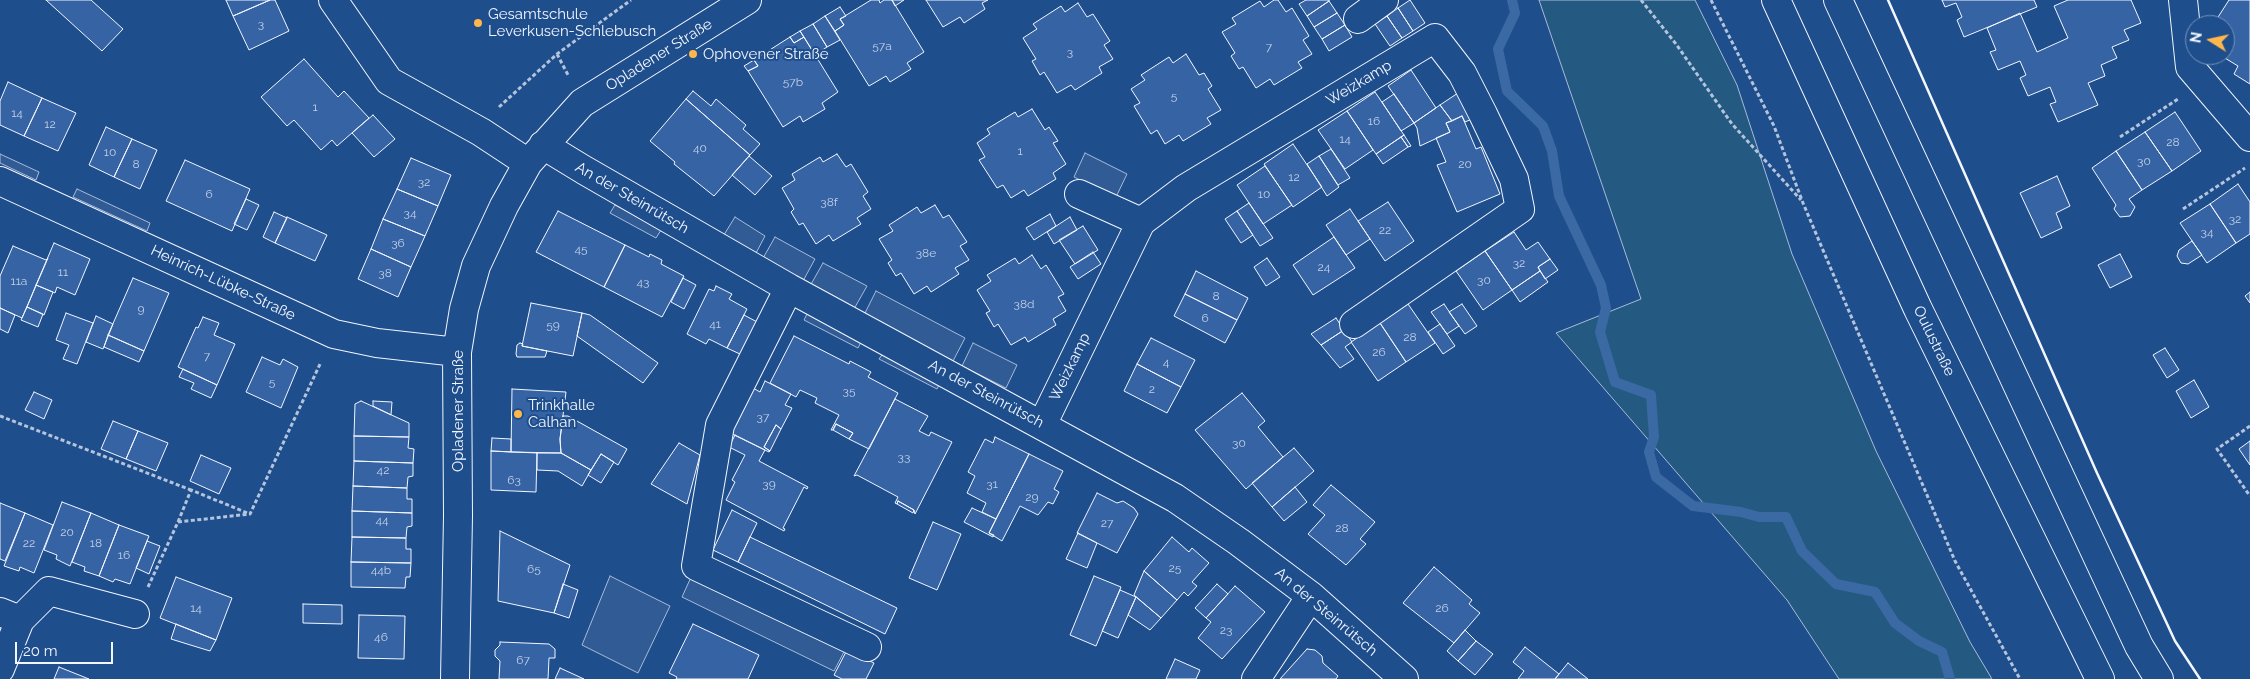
<!DOCTYPE html>
<meta charset="utf-8">
<style>
body{margin:0}
#map{position:relative;width:2250px;height:679px;overflow:hidden;background:#1f4e8c;font-family:Raleway,sans-serif}
canvas{display:block}
.north{position:absolute;left:2185px;top:15px;width:50px;height:50px;box-sizing:border-box;background:#1f4e8c;border:1px solid #7391ba;border-radius:50%;rotate:280deg;font-size:14px;font-weight:700;line-height:20px;text-align:center;color:#f2f6ff}
.north::after{content:'';display:block;margin:auto;width:18px;height:22px;background:#ffb74d;clip-path:polygon(50% 0,100% 100%,50% 72%,0 100%)}
.scale{position:absolute;left:15px;top:642px;width:98px;height:22px;box-sizing:border-box;border:2px solid #f2f6ff;border-top:0;padding-left:6px;font-size:15px;line-height:18px;white-space:nowrap;color:#f2f6ff;-webkit-text-stroke:4px #1f4e8c;paint-order:stroke}
</style>
<div id="map">
<canvas width="2250" height="679"></canvas>
<div class="north">N</div>
<div class="scale">20 m</div>
</div>
<script>
const ctx = document.querySelector('canvas').getContext('2d');
ctx.lineJoin = 'round';
function paint(path, color) { ctx.fillStyle = color; ctx.fill(path, 'evenodd'); }
const toPath = rows => new Path2D(rows.map(r => 'M' + r).join(''));
function stroke(path, color, width, dash) { ctx.strokeStyle = color; ctx.lineWidth = width; ctx.lineCap = dash ? 'butt' : 'round'; ctx.setLineDash(dash || []); ctx.stroke(path); }
function write(font, color, halo, rows, align = 'center') {
  ctx.font = font + ' Raleway,sans-serif'; ctx.lineWidth = 4; ctx.setLineDash([]); ctx.textBaseline = 'middle'; ctx.strokeStyle = halo; ctx.fillStyle = color; for (const [text, x, y, turn = 0] of rows) {
    ctx.save(); ctx.translate(x, y); ctx.rotate((+turn || 0) * Math.PI / 180); ctx.textAlign = isNaN(turn) ? turn : align; if (halo) ctx.strokeText(text, 0, 0); ctx.fillText(text, 0, 0); ctx.restore();
  }
}
const green = toPath([
 [1539,0,1695,0,1737,85,1792,254,1876,451,1970,642,1992,679,1839,679,1787,600,1556,333,1641,299,1539,0]
]);
paint(green, '#245a82');
stroke(green, '#a8bbd7', 1);
const parking = toPath([
 [1085,153,1127,174,1116,197,1074,177,1085,153],
 [0,154,39,172,36,180,0,163,0,154],
 [77,189,150,223,147,231,73,197,77,189],
 [615,205,661,230,656,238,610,213,615,205],
 [735,217,765,236,755,255,722,238,735,217],
 [775,237,815,259,803,281,762,260,775,237],
 [823,263,867,286,854,309,810,286,823,263],
 [876,291,965,338,953,361,864,315,876,291],
 [808,312,862,340,858,348,804,320,808,312],
 [973,343,1017,365,1006,388,962,366,973,343],
 [884,352,941,381,937,389,879,359,884,352],
 [692,575,846,648,834,671,682,597,692,575],
 [610,576,670,606,638,673,582,645,610,576]
]);
paint(parking, '#305b95');
stroke(parking, '#a8bbd7', 1);
stroke(toPath([
 [1512,0,1515,13,1498,49,1507,91,1543,126,1552,151,1559,196,1601,285,1606,308,1600,332,1615,382,1651,395,1654,437,1649,452,1656,477,1693,506,1741,512,1759,517,1786,517,1802,551,1836,584,1875,592,1895,623,1919,641,1942,652,1950,679]
]), '#3b69a3', 10);
const building = toPath([
 [46,0,91,0,123,29,102,51,46,0],
 [226,0,270,0,233,16,226,0],
 [270,0,275,0,289,31,249,50,233,16,270,0],
 [871,0,879,0,880,3,884,0,892,0,924,52,907,63,911,69,890,82,886,76,869,86,835,31,844,25,840,19,871,0],
 [892,0,904,0,895,6,892,0],
 [926,0,988,0,982,3,985,9,964,23,960,17,943,27,926,0],
 [1274,0,1278,0,1286,12,1292,8,1309,36,1303,40,1312,54,1298,62,1302,68,1274,85,1270,79,1256,88,1243,67,1239,69,1231,56,1235,53,1222,32,1236,24,1232,18,1260,1,1264,7,1274,0],
 [1306,0,1329,0,1329,1,1307,16,1299,4,1306,0],
 [1410,0,1425,23,1413,31,1398,8,1410,0],
 [1942,0,2034,0,2037,7,1964,37,1957,20,1962,17,1956,3,1945,7,1942,0],
 [2068,0,2131,0,2141,23,2124,30,2129,40,2112,47,2117,58,2101,65,2105,76,2088,83,2098,105,2058,122,2050,104,2056,102,2050,87,2028,96,2020,78,2026,75,2020,61,1998,70,1990,52,1996,50,1987,28,2020,13,2037,52,2068,38,2054,6,2068,0],
 [2229,0,2250,0,2250,84,2234,74,2238,66,2220,55,2225,55,2225,25,2213,25,2229,0],
 [1329,1,1337,13,1314,27,1307,16,1329,1],
 [1078,3,1087,17,1093,14,1110,41,1104,45,1113,59,1099,67,1102,73,1075,90,1071,85,1057,93,1044,72,1040,75,1032,61,1036,59,1023,38,1037,29,1033,24,1061,6,1065,12,1078,3],
 [840,7,846,16,840,19,844,25,835,31,825,16,840,7],
 [1398,8,1413,31,1402,38,1387,16,1398,8],
 [1337,13,1345,25,1322,39,1314,27,1337,13],
 [825,16,840,40,827,47,813,24,825,16],
 [1387,16,1402,38,1390,46,1375,24,1387,16],
 [813,24,827,47,815,55,800,31,813,24],
 [1345,25,1352,37,1329,51,1322,39,1345,25],
 [800,31,804,37,794,43,790,37,800,31],
 [790,37,794,43,804,37,838,92,822,103,825,109,803,122,800,116,783,127,748,71,758,66,754,60,790,37],
 [1186,54,1199,75,1204,73,1212,86,1208,89,1221,110,1207,118,1211,124,1183,141,1179,135,1165,144,1157,130,1151,134,1134,106,1140,103,1131,89,1145,80,1141,75,1169,57,1173,63,1186,54],
 [304,59,338,97,344,91,369,118,337,146,332,140,321,150,294,120,287,126,261,97,304,59],
 [754,60,758,66,748,71,744,66,754,60],
 [1411,70,1436,108,1414,123,1388,86,1411,70],
 [8,82,42,98,24,136,0,125,0,101,8,82],
 [693,91,711,106,716,99,746,125,743,129,760,144,750,155,686,99,693,91],
 [1375,92,1404,135,1376,154,1347,111,1375,92],
 [1458,93,1472,119,1465,122,1462,116,1452,121,1440,105,1458,93],
 [1394,94,1414,123,1401,131,1382,102,1394,94],
 [42,98,76,113,58,151,24,136,42,98],
 [686,99,750,155,714,196,674,164,675,162,650,141,686,99],
 [1440,105,1452,121,1446,123,1450,132,1420,146,1417,128,1414,123,1440,105],
 [1032,109,1045,130,1049,127,1058,141,1053,143,1066,164,1053,173,1056,179,1028,196,1024,190,1011,198,1003,185,997,188,979,160,985,157,977,143,990,134,987,129,1015,112,1018,117,1032,109],
 [1347,111,1373,150,1345,169,1318,130,1347,111],
 [2175,112,2201,151,2172,171,2145,132,2175,112],
 [373,115,395,139,374,157,352,133,373,115],
 [1462,116,1476,149,1481,147,1500,194,1457,212,1437,165,1446,162,1436,138,1450,132,1446,123,1462,116],
 [106,127,132,139,114,177,89,165,106,127],
 [2145,132,2172,171,2142,190,2116,151,2145,132],
 [1404,135,1411,146,1408,147,1401,137,1404,135],
 [1401,137,1408,147,1383,164,1376,154,1401,137],
 [132,139,157,150,140,189,114,177,132,139],
 [1293,144,1322,187,1293,207,1264,164,1293,144],
 [1331,149,1350,178,1338,185,1319,156,1331,149],
 [2116,151,2142,190,2129,199,2135,207,2130,216,2120,217,2114,209,2116,205,2092,168,2116,151],
 [837,154,846,167,851,164,868,192,863,196,871,209,857,218,861,224,833,241,829,235,816,244,803,223,799,225,791,212,794,209,782,188,795,180,792,174,820,157,823,162,837,154],
 [749,156,772,176,755,195,732,175,749,156],
 [1319,156,1339,187,1327,196,1307,164,1319,156],
 [411,158,451,175,438,206,397,189,411,158],
 [185,160,250,189,232,231,166,201,185,160],
 [1265,166,1292,205,1263,224,1237,185,1265,166],
 [2057,176,2070,206,2056,213,2062,228,2041,238,2020,193,2057,176],
 [2238,184,2250,202,2250,234,2236,243,2210,204,2238,184],
 [397,189,438,206,425,236,383,219,397,189],
 [246,199,259,205,247,230,234,224,246,199],
 [1388,202,1414,241,1385,261,1358,221,1388,202],
 [1249,203,1273,238,1260,246,1237,211,1249,203],
 [2210,204,2236,243,2207,263,2180,223,2210,204],
 [935,205,943,218,949,215,967,242,960,246,969,260,955,268,959,274,931,292,927,286,914,294,901,273,896,276,888,263,892,260,879,239,893,231,889,225,917,207,921,213,935,205],
 [1350,209,1370,239,1346,255,1326,225,1350,209],
 [558,211,625,245,604,287,536,252,558,211],
 [1237,211,1253,235,1241,243,1225,219,1237,211],
 [274,212,287,218,275,243,263,237,274,212],
 [1050,214,1056,226,1034,240,1026,228,1050,214],
 [287,217,327,235,315,261,275,243,287,217],
 [1070,217,1077,230,1054,244,1047,232,1070,217],
 [383,219,425,236,411,267,371,249,383,219],
 [1083,226,1098,250,1075,264,1059,240,1083,226],
 [1514,232,1526,250,1538,242,1550,259,1538,267,1540,271,1512,290,1485,251,1514,232],
 [1334,237,1355,268,1313,295,1293,265,1334,237],
 [2192,241,2202,255,2188,264,2181,263,2177,256,2179,250,2192,241],
 [54,243,90,259,75,295,57,287,55,293,36,285,54,243],
 [625,245,649,257,650,254,662,260,661,264,684,276,662,317,604,287,625,245],
 [13,246,46,260,48,258,22,318,0,308,0,276,13,246],
 [371,249,411,267,398,297,358,279,371,249],
 [1485,251,1512,290,1483,310,1456,271,1485,251],
 [1093,252,1101,264,1078,279,1070,267,1093,252],
 [2120,254,2132,277,2110,288,2098,265,2120,254],
 [1032,255,1041,269,1046,265,1064,294,1058,297,1066,311,1053,319,1056,325,1028,342,1025,337,1011,345,998,324,994,327,986,313,990,311,977,290,991,281,987,275,1015,258,1019,264,1032,255],
 [1267,258,1280,277,1266,286,1254,267,1267,258],
 [1550,259,1558,270,1545,279,1538,267,1550,259],
 [1196,271,1248,298,1237,320,1185,294,1196,271],
 [1540,271,1548,282,1520,302,1512,290,1540,271],
 [133,278,169,293,144,351,108,335,133,278],
 [683,278,696,285,684,309,671,302,683,278],
 [36,285,53,292,44,315,27,307,36,285],
 [716,286,732,294,729,299,747,309,727,348,709,339,706,344,687,334,709,289,714,291,716,286],
 [2250,292,2250,303,2245,296,2250,292],
 [1185,294,1237,320,1225,343,1174,316,1185,294],
 [531,303,582,313,573,356,522,346,531,303],
 [1408,304,1435,343,1406,362,1380,323,1408,304],
 [1444,304,1459,326,1447,334,1431,312,1444,304],
 [1462,304,1477,326,1465,334,1449,312,1462,304],
 [27,307,43,314,38,327,21,320,27,307],
 [0,308,15,315,8,333,0,329,0,308],
 [66,313,93,323,77,364,63,359,69,345,56,340,66,313],
 [582,313,590,315,658,363,643,383,577,336,582,313],
 [744,315,759,323,742,355,727,348,744,315],
 [96,316,113,324,103,349,86,342,96,316],
 [203,317,219,323,214,335,235,344,217,385,178,367,196,327,198,328,203,317],
 [1336,318,1344,330,1321,345,1311,334,1336,318],
 [1380,323,1406,362,1378,381,1351,342,1380,323],
 [1440,324,1455,346,1443,354,1428,332,1440,324],
 [1344,330,1352,342,1345,347,1354,359,1340,368,1321,345,1344,330],
 [108,335,144,351,139,362,104,347,108,335],
 [794,336,849,364,850,361,871,372,868,377,898,393,869,449,849,439,853,433,836,424,833,430,831,430,839,415,815,403,817,398,800,390,796,397,770,383,794,336],
 [1151,338,1195,360,1181,387,1137,364,1151,338],
 [520,343,523,344,522,346,547,351,545,357,517,357,516,354,517,345,520,343],
 [2165,348,2179,370,2167,378,2153,355,2165,348],
 [262,357,280,365,283,359,298,367,281,408,246,392,262,357],
 [1137,364,1181,387,1167,413,1124,391,1137,364],
 [183,369,217,385,211,398,191,389,194,383,179,377,183,369],
 [2194,380,2209,407,2191,418,2176,391,2194,380],
 [765,381,791,394,785,405,792,408,781,429,776,425,764,447,770,451,769,452,730,433,753,388,760,392,765,381],
 [512,389,566,392,560,439,561,453,511,452,512,389],
 [34,392,52,400,44,419,25,410,34,392],
 [1242,393,1265,421,1258,427,1283,457,1246,489,1195,430,1242,393],
 [895,399,928,416,919,431,929,436,931,432,952,442,915,514,914,510,898,501,897,504,895,503,898,497,857,475,854,476,895,399],
 [361,401,409,423,409,437,354,436,355,404,361,401],
 [373,401,392,402,391,415,373,406,373,401],
 [563,416,568,416,627,449,618,465,601,454,591,470,561,453,560,439,563,416],
 [113,421,138,431,126,459,101,449,113,421],
 [836,424,853,433,849,439,833,430,836,424],
 [776,425,781,429,770,451,764,447,776,425],
 [138,431,168,443,156,471,126,459,138,431],
 [735,435,765,450,759,461,808,487,807,489,804,487,783,528,785,529,784,531,726,500,735,482,732,480,745,455,729,447,735,435],
 [354,436,409,437,408,448,414,449,413,463,354,461,354,436],
 [995,437,1029,454,996,519,982,512,986,503,967,493,975,476,968,472,985,439,993,443,995,437],
 [492,438,511,439,511,452,491,451,492,438],
 [2250,441,2250,465,2239,449,2250,441],
 [679,443,700,455,687,504,651,484,679,443],
 [1294,448,1314,471,1272,507,1252,483,1294,448],
 [491,451,537,453,536,492,491,490,491,451],
 [537,453,561,453,591,470,582,486,558,471,537,470,537,453],
 [601,454,614,462,601,483,588,475,601,454],
 [1029,454,1063,471,1054,489,1059,492,1053,504,1048,502,1038,515,1020,506,1002,541,989,533,1029,454],
 [201,455,231,468,219,494,190,481,201,455],
 [354,461,413,463,413,476,408,477,407,488,353,486,354,461],
 [1331,485,1375,522,1360,539,1366,544,1346,565,1308,534,1325,515,1313,505,1331,485],
 [353,486,407,488,407,499,412,499,412,513,352,511,353,486],
 [1295,487,1307,502,1284,521,1272,507,1295,487],
 [1097,493,1117,503,1123,501,1134,508,1138,514,1117,553,1077,533,1097,493],
 [898,501,914,510,913,513,897,504,898,501],
 [62,502,91,513,70,566,56,559,57,555,44,550,62,502],
 [0,503,25,513,5,561,0,559,0,503],
 [972,508,996,519,989,533,994,535,993,537,964,522,972,508],
 [732,510,757,523,738,562,713,550,732,510],
 [352,511,412,513,412,526,407,527,406,538,352,537,352,511],
 [25,513,53,525,34,573,20,567,19,571,4,566,25,513],
 [91,513,119,525,99,576,84,571,85,567,72,562,91,513],
 [933,522,961,534,937,590,909,578,933,522],
 [119,525,149,536,130,584,115,579,113,582,99,576,119,525],
 [500,531,570,565,554,613,498,601,500,531],
 [1078,533,1097,543,1087,568,1066,559,1078,533],
 [352,537,406,538,406,549,411,549,411,563,351,562,352,537],
 [750,537,897,608,885,634,738,562,750,537],
 [1172,537,1189,552,1192,548,1209,563,1192,582,1197,586,1188,596,1184,592,1177,600,1144,571,1172,537],
 [147,541,160,546,149,574,136,568,147,541],
 [351,562,411,563,410,577,406,577,405,588,351,587,351,562],
 [1434,567,1472,600,1469,604,1480,613,1454,643,1403,603,1434,567],
 [1144,571,1177,600,1161,618,1134,595,1144,571],
 [1094,576,1121,587,1096,646,1070,635,1094,576],
 [176,577,232,598,216,640,160,618,176,577],
 [563,584,578,590,569,618,554,613,563,584],
 [1217,584,1228,594,1206,618,1195,608,1217,584],
 [1235,586,1265,612,1222,659,1198,638,1211,622,1206,618,1235,586],
 [1120,590,1136,597,1118,638,1102,631,1120,590],
 [1136,597,1161,618,1150,630,1128,615,1136,597],
 [303,604,342,605,342,624,303,623,303,604],
 [359,615,405,616,404,659,358,658,359,615],
 [176,624,216,640,210,651,171,639,176,624],
 [693,624,759,655,748,679,676,679,677,677,669,673,693,624],
 [1465,630,1476,641,1458,661,1447,651,1465,630],
 [1476,641,1493,654,1475,675,1458,661,1476,641],
 [500,642,549,644,555,649,555,658,549,658,548,679,499,679,500,661,495,656,495,650,500,645,500,642],
 [1525,647,1559,674,1555,679,1518,679,1524,671,1513,662,1525,647],
 [1307,649,1315,650,1322,656,1323,663,1338,676,1336,679,1280,679,1307,649],
 [847,650,874,663,866,679,842,679,834,675,847,650],
 [1175,659,1200,670,1196,679,1166,679,1175,659],
 [1568,663,1588,679,1555,679,1568,663],
 [59,667,89,679,54,679,59,667],
 [560,668,584,679,555,679,560,668]
]);
paint(building, '#3563a3');
stroke(building, '#f2f6ff', 1);
const minor = toPath([
 [333,0,389,81,481,132,528,163],
 [2183,0,2190,67,2250,137],
 [1358,19,1384,0],
 [543,145,584,170,789,288,1175,498,1239,542,1311,596,1404,679],
 [0,181,334,334,377,343,457,352],
 [1079,194,1141,222],
 [789,288,720,425,696,566,867,647],
 [1042,425,1141,222,1186,188,1435,38,1462,73,1483,114,1514,179,1520,209,1354,324],
 [0,612,20,620,0,669],
 [20,620,49,591,135,614],
 [455,679,458,516,457,352,464,309,476,266,504,206,528,163,582,103,747,0],
 [1256,679,1311,596]
]);
const major = toPath([
 [1776,0,1918,309,2100,679],
 [1838,0,2139,646,2159,679]
]);
stroke(minor, '#f2f6ff', 30);
stroke(major, '#f2f6ff', 30);
stroke(toPath([
 [1641,0,1676,44,1732,124,1801,200],
 [1711,0,1774,126,1803,203,1955,561,2020,679],
 [557,54,568,75],
 [499,107,557,54,631,0],
 [2120,137,2178,99],
 [2183,209,2245,168],
 [0,416,191,490],
 [2250,426,2217,449,2250,496],
 [178,522,191,490,250,514],
 [148,587,178,522,250,514,321,362]
]), '#b3c4dc', 3, [4, 2.5]);
stroke(minor, '#1f4e8c', 28);
stroke(major, '#1f4e8c', 28);
stroke(toPath([
 [1888,0,2097,473,2175,641,2200,679]
]), '#f2f6ff', 2.5);
for (const [x, y, r, color] of [
 [478,23,5,"#ffb74d"],
 [693,54,5,"#ffb74d"],
 [518,414,5,"#ffb74d"]
]) { const dot = new Path2D(); dot.arc(x, y, r, 0, 2 * Math.PI); ctx.fillStyle = color; ctx.fill(dot); stroke(dot, '#1f4e8c', 2); }
write('12px', '#c3d1e8', null, [
 ["3",261,24],
 ["57a",882,46],
 ["7",1269,47],
 ["3",1070,52],
 ["57b",793,82],
 ["5",1174,96],
 ["1",315,107],
 ["14",17,113],
 ["16",1374,121],
 ["12",50,124],
 ["14",1345,139],
 ["28",2173,142],
 ["40",700,148],
 ["1",1020,151],
 ["10",110,152],
 ["30",2144,161],
 ["8",136,164],
 ["20",1465,164],
 ["12",1294,177],
 ["32",424,182],
 ["6",209,194],
 ["10",1264,194],
 ["38f",829,202],
 ["34",410,213],
 ["32",2235,219],
 ["22",1385,230],
 ["34",2207,232],
 ["36",398,243],
 ["45",581,249],
 ["38e",926,253],
 ["32",1519,263],
 ["24",1324,267],
 ["11",63,272],
 ["38",385,273],
 ["30",1484,280],
 ["11a",19,281],
 ["43",643,282],
 ["8",1216,296],
 ["38d",1024,304],
 ["9",141,309],
 ["6",1205,318],
 ["41",715,324],
 ["59",553,325],
 ["28",1410,337],
 ["26",1379,352],
 ["7",207,356],
 ["4",1166,362],
 ["5",272,382],
 ["2",1152,389],
 ["35",849,391],
 ["37",763,417],
 ["30",1239,443],
 ["33",904,457],
 ["42",383,470],
 ["63",514,480],
 ["39",769,484],
 ["31",992,484],
 ["29",1032,497],
 ["44",382,520],
 ["27",1107,523],
 ["28",1342,528],
 ["20",67,532],
 ["22",29,543],
 ["18",96,543],
 ["16",124,555],
 ["25",1175,568],
 ["65",534,569],
 ["44b",381,570],
 ["14",196,608],
 ["26",1442,608],
 ["23",1226,630],
 ["46",381,637],
 ["67",523,660]
]);
write('15px', '#f2f6ff', '#1f4e8c', [
 ["Gesamtschule",488,14],
 ["Leverkusen-Schlebusch",488,31],
 ["Ophovener Straße",703,54],
 ["Trinkhalle",528,405],
 ["Calhan",528,422]
], 'left');
write('15px', '#f2f6ff', '#1f4e8c', [
 ["Opladener Straße",659,55,-32],
 ["Weizkamp",1359,83,-31],
 ["An der Steinrütsch",632,198,30],
 ["Heinrich-Lübke-Straße",223,283,25],
 ["Oulustraße",1934,341,64],
 ["Weizkamp",1070,367,-64],
 ["An der Steinrütsch",986,394,28],
 ["Opladener Straße",458,411,-90],
 ["An der Steinrütsch",1326,612,40]
]);
</script>
